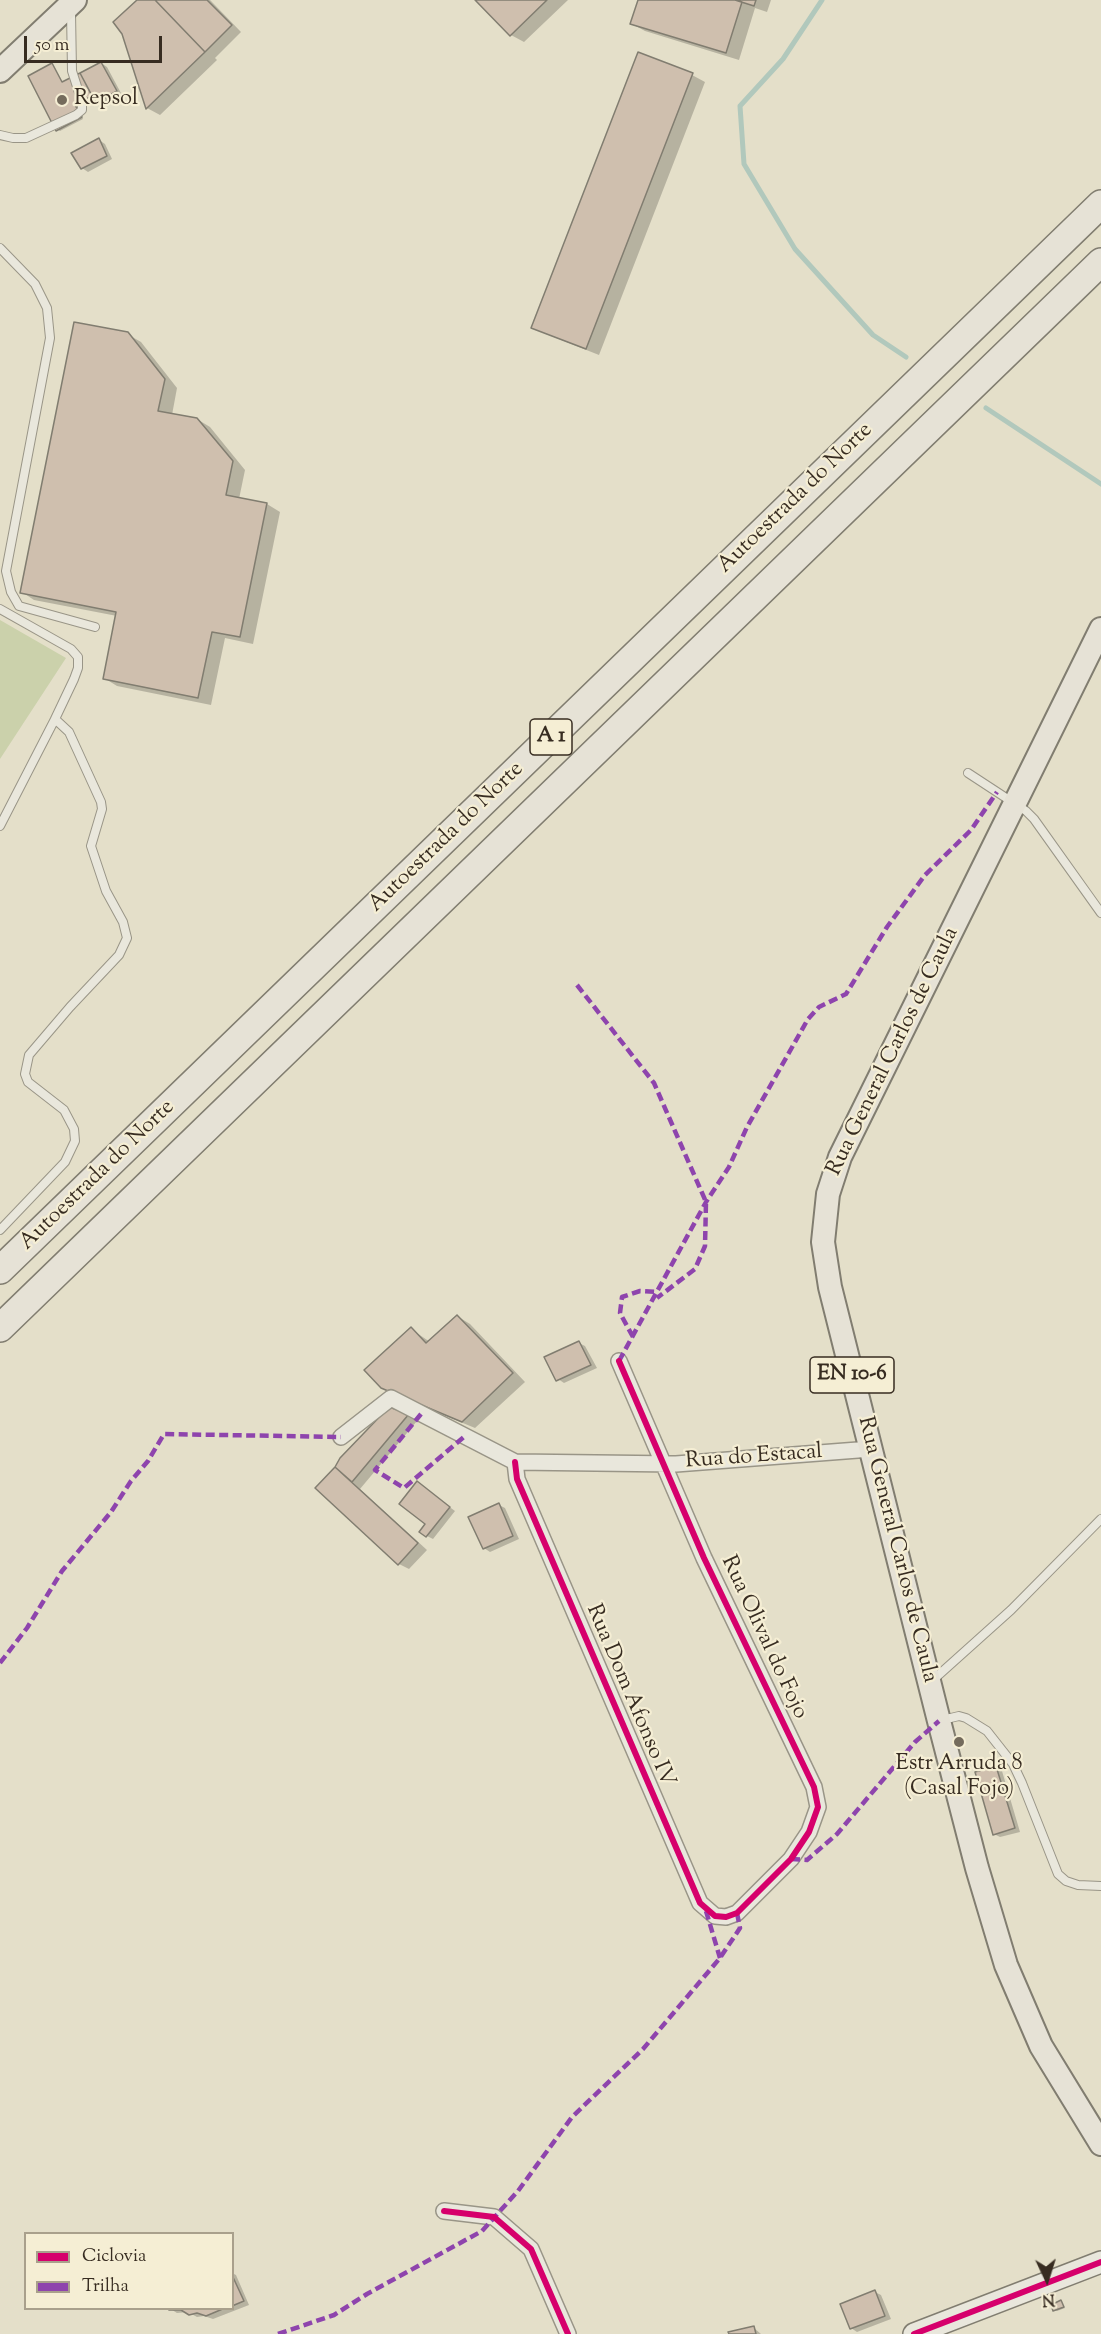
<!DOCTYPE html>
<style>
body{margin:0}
#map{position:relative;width:1101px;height:2334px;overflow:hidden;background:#e4dfc9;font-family:"Sorts Mill Goudy",serif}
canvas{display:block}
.legend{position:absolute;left:24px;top:2232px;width:210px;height:78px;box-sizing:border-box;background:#f5eed4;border:2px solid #a9a08c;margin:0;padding:8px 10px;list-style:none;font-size:18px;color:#372c21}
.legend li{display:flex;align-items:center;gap:12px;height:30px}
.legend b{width:30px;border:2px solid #a9a08c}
.north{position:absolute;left:1017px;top:2250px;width:60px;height:60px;-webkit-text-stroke:4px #f5eed4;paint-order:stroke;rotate:176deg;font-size:16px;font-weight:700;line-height:24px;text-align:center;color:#372c21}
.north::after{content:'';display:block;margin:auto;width:21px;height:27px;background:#372c21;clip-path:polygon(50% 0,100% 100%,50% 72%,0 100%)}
.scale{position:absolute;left:24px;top:36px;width:138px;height:27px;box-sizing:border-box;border:3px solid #372c21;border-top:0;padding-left:8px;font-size:18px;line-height:21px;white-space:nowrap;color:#372c21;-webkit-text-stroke:4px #f5eed4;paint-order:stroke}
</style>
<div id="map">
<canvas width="1101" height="2334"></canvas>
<ul class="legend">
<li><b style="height:8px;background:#d6006c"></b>Ciclovia</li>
<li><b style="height:8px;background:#8e44ad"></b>Trilha</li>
</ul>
<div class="north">N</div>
<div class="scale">50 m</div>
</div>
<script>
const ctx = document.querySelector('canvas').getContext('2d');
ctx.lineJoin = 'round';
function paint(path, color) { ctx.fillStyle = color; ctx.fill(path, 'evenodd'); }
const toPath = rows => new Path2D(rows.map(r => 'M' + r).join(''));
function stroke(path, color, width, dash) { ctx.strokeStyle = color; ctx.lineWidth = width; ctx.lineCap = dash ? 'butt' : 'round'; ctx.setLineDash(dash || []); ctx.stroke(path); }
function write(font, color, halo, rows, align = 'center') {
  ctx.font = font + ' "Sorts Mill Goudy",serif'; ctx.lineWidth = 4.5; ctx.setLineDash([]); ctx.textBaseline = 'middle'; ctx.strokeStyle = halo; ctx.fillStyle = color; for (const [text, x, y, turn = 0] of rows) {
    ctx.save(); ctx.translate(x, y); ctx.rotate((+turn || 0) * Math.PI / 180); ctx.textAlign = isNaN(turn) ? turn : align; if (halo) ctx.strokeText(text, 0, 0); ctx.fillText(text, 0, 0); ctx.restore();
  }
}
paint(toPath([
 [0,620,66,658,0,759]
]), '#cbd1ab');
paint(toPath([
 [140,0,210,0,241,32,215,58,217,60,160,115,147,108],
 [477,0,568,0,524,42,511,35],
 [639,0,771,0,767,12,755,8,739,60,645,31,632,24],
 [101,63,107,67,122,95,103,105,97,102,94,97,77,106,83,119,60,131,57,129,52,65,63,83],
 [692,75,705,82,599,355,546,334,533,327],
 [99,140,105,144,112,159,88,172,82,168],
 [127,334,141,342,177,388,172,415,197,419,210,427,245,470,239,499,267,504,280,512,253,644,225,638,211,705,117,686,104,678,117,616,34,600,22,592],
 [457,1316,470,1324,525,1382,475,1428,395,1395,411,1329,430,1342],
 [579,1343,585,1346,597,1368,564,1383,558,1379],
 [390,1408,417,1421,360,1489,427,1550,409,1569,399,1564,317,1488],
 [417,1483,455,1511,433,1539,427,1536,427,1524],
 [499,1505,505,1508,519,1539,490,1552,484,1548],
 [996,1767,1002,1771,1020,1832,1000,1837,994,1834],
 [232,2273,236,2275,249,2305,213,2319,204,2316,197,2317,188,2312,177,2313,169,2308,232,2308],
 [875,2292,881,2295,891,2319,857,2332,851,2328],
 [1061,2302,1065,2308,1057,2311,1055,2310],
 [754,2328,761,2334,730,2334]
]), '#0003');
stroke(toPath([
 [822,0,783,59,740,106,744,164,795,249,873,335,906,357],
 [986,408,1101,484]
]), '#b1c8bc', 5);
const building = toPath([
 [137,0,155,0,205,52,146,109,122,34,113,22,137,0],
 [155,0,207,0,232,25,205,52,155,0],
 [475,0,547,0,510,36,475,0],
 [638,0,735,0,742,2,726,53,630,24,638,0],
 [735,0,756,0,754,6,735,0],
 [638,52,693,73,586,349,531,328,638,52],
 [101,62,117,91,96,103,80,73,101,62],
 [52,63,62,82,80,73,92,96,75,105,82,117,56,131,28,76,52,63],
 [99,138,107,156,81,169,71,153,99,138],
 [74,322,128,332,165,379,158,411,197,418,233,461,226,495,267,503,240,637,212,632,198,698,103,679,116,612,20,593,74,322],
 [457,1315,513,1373,462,1422,381,1388,364,1370,411,1327,426,1343,457,1315],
 [579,1341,591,1365,556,1381,544,1357,579,1341],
 [389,1407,409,1414,352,1482,335,1467,340,1458,389,1407],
 [335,1467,418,1543,398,1565,315,1488,335,1467],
 [417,1481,450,1507,426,1537,419,1532,425,1524,399,1504,417,1481],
 [499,1503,513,1536,483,1549,468,1517,499,1503],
 [996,1766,1015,1828,993,1835,975,1772,996,1766],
 [232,2275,244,2301,232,2306,232,2275],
 [875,2290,885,2316,850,2329,840,2304,875,2290],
 [1061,2300,1064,2307,1053,2311,1051,2305,1061,2300],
 [167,2308,225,2308,206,2316,197,2313,189,2315,181,2310,169,2310,167,2308],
 [754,2326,756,2334,729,2334,728,2332,754,2326]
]);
paint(building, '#cfbfae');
stroke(building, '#817d70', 1.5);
const lane = toPath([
 [0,135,13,138,26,138,76,115,82,110,82,102,72,71,71,12],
 [0,248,35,284,47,308,50,338,6,571,11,592,19,606,95,627],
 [0,609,71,649,78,657,78,668,74,679,55,719,69,732,101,802,102,809,91,846,106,891,123,922,127,938,119,955,70,1007,29,1055,25,1074,28,1082,64,1110,74,1129,75,1141,65,1162,0,1230],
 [968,773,1026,811,1034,819,1101,913],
 [0,826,55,719],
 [933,1680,1011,1610,1101,1519],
 [942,1720,959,1716,966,1718,987,1731,1013,1764,1022,1783,1058,1874,1066,1881,1078,1885,1101,1886]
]);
const street = toPath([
 [341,1437,391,1398,515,1462,676,1464,871,1449],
 [515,1462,517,1479,700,1903,715,1916,726,1917,737,1913,791,1859,809,1832,818,1807,814,1787,704,1558,619,1361],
 [444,2211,494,2217,531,2249,568,2334]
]);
const secondary = toPath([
 [914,2334,1101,2262]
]);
const primary = toPath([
 [0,71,75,0],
 [1101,629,840,1157,828,1194,823,1242,830,1287,939,1721,977,1868,1006,1965,1041,2046,1101,2144]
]);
const highway = toPath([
 [0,1270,1101,204],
 [0,1328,1101,262]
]);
stroke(lane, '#999587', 10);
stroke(street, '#999587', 18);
stroke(secondary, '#817d70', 24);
stroke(primary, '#817d70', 26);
stroke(highway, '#817d70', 30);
stroke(lane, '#e9e7dc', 8);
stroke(street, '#e9e7dc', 15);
stroke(secondary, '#e9e7dc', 21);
stroke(primary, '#e6e2d6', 22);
stroke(highway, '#e6e2d6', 27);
stroke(toPath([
 [577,985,654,1083,706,1202,705,1246,695,1269,657,1298],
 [633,1337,620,1313,622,1297,640,1291,657,1292],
 [619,1361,706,1202,729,1167,747,1127,808,1019,819,1007,846,994,887,927,925,875,971,830,997,792],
 [421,1414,375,1470,404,1488,465,1436],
 [0,1663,27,1628,62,1571,111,1512,131,1481,148,1461,164,1434,341,1437],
 [791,1859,807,1860,837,1834,915,1742,939,1721],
 [706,1911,720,1958],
 [278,2334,334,2315,367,2294,482,2231,518,2191,572,2117,643,2049,720,1958,740,1928,737,1913]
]), '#8e44ad', 4.5, [9, 4.5]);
stroke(toPath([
 [515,1462,517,1479,700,1903,715,1916,726,1917,737,1913,791,1859,809,1832,818,1807,814,1787,704,1558,619,1361],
 [444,2211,494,2217,531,2249,568,2334],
 [914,2334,1101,2262]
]), '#d6006c', 6);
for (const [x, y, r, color] of [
 [62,100,6,"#746b5c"],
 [959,1742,6,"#746b5c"]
]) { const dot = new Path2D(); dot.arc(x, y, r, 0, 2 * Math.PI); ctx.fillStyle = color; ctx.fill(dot); stroke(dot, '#f5eed4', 2); }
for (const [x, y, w] of [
 [551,737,42],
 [852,1375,84]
]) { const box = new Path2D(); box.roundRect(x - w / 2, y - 18, w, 36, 4.5); ctx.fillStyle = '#f5eed4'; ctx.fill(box); stroke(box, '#372c21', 1.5); }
write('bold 21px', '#372c21', null, [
 ["A 1",551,737],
 ["EN 10-6",852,1375]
]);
write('22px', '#372c21', '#f5eed4', [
 ["Repsol",74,100],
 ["Estr Arruda 8",959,1765,"center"],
 ["(Casal Fojo)",959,1790,"center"]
], 'left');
write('22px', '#372c21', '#f5eed4', [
 ["Autoestrada do Norte",796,499,-44],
 ["Autoestrada do Norte",447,838,-44],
 ["Rua General Carlos de Caula",894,1052,-64],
 ["Autoestrada do Norte",98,1176,-44],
 ["Rua do Estacal",754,1458,-4],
 ["Rua General Carlos de Caula",896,1550,76],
 ["Rua Olival do Fojo",763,1638,65],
 ["Rua Dom Afonso IV",629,1696,67]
]);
</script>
